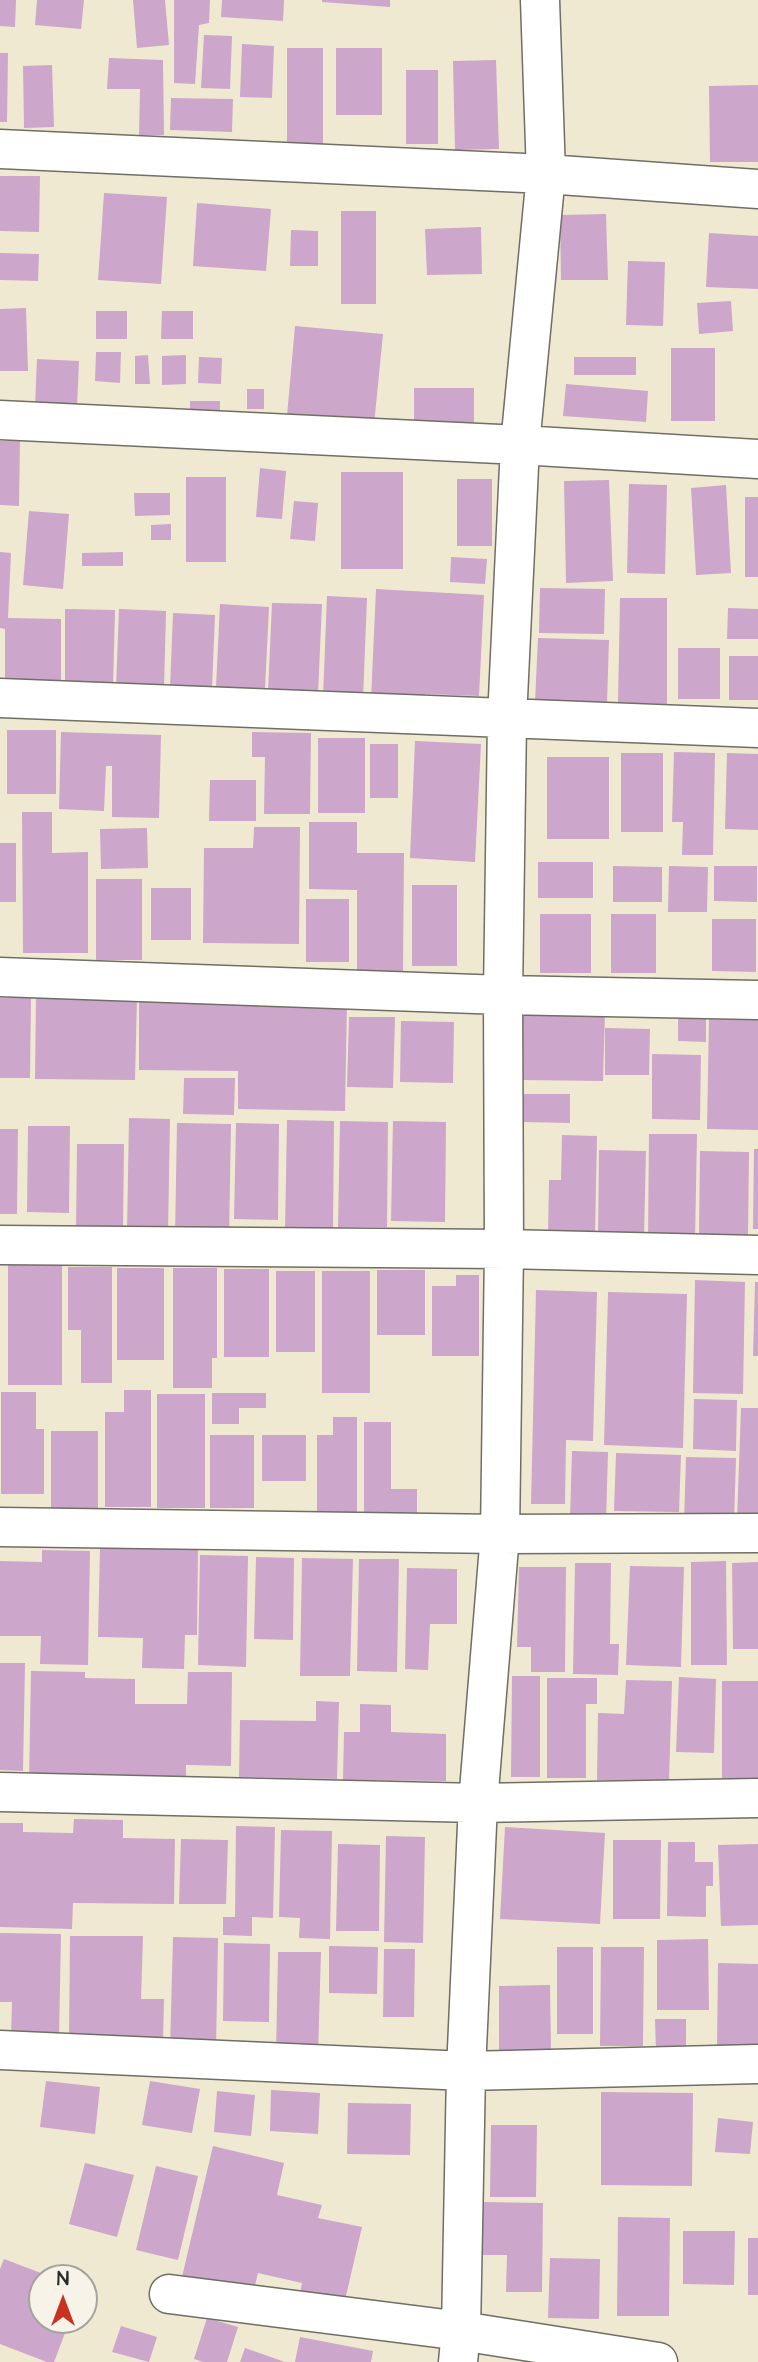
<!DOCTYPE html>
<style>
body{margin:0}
#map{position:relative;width:758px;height:2362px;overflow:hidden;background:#efe9d1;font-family:"Architects Daughter",sans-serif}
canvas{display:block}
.north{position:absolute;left:28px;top:2264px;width:70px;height:70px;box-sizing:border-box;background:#f7f3e8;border:2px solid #a5a39c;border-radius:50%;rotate:0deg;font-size:19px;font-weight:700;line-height:28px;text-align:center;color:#2b2b2b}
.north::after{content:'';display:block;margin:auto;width:24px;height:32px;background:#c8321e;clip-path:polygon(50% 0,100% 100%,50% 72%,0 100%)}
</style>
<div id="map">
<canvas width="758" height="2362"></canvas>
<div class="north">N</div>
</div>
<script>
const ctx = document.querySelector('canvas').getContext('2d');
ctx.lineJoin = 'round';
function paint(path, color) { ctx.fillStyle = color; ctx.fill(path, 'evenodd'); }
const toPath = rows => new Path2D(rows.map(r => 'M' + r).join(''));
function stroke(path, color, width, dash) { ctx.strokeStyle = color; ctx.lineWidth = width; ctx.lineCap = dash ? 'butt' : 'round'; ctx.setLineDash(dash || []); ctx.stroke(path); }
paint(toPath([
 [0,0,16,0,15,27,0,26],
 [37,0,84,0,81,29,35,25],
 [133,0,165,0,169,45,137,48],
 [174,0,210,0,209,23,199,25,195,84,174,83],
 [222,0,284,0,283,21,221,17],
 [322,0,390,0,390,7,322,2],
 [204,35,232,36,230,89,201,88],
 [242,44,274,46,272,98,240,97],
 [287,48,323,48,323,147,287,147],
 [336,48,382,48,382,115,336,115],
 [0,53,8,53,7,122,0,122],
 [109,58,163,60,164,135,139,135,140,89,107,89],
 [496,60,499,149,455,150,453,61],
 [52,65,54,127,24,128,23,66],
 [406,70,438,70,438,144,406,144],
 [758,85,758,162,710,162,709,86],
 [171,98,233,99,232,132,170,130],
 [0,176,40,176,39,232,0,231],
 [104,193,167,197,161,284,98,280],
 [197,203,271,209,266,271,193,266],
 [341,211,376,211,376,304,341,304],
 [606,214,608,280,561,280,560,215],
 [481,227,482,274,427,275,425,229],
 [291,230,318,231,318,266,290,266],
 [709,233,758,236,758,289,706,287],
 [0,253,39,254,38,281,0,280],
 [628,261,665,262,663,326,626,325],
 [731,301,733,331,699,334,697,303],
 [26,308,28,371,0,371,0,309],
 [96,311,127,311,127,339,96,339],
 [162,311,193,311,193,339,161,339],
 [295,326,383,334,374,425,287,416],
 [671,348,715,348,715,421,671,421],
 [96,352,121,352,120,383,95,381],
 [148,355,150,384,135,384,135,356],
 [186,355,186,384,162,385,162,356],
 [199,357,222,358,221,384,198,383],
 [574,357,636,357,636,375,574,375],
 [37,359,79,361,77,407,35,406],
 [566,384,648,391,646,422,563,416],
 [414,388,474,388,474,424,414,424],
 [247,389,264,389,264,409,247,409],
 [190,401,220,401,220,419,190,418],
 [0,441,20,441,19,506,0,505],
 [260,468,286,471,282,519,256,517],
 [341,472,403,472,403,569,341,569],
 [186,477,226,477,226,562,186,562],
 [457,479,492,479,492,546,457,546],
 [609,480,613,581,566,583,564,481],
 [629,484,667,485,665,574,627,573],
 [726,485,731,573,696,575,691,488],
 [134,493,170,493,170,515,135,516],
 [745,497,758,497,758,577,745,577],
 [294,501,318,503,315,541,290,539],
 [29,511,69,514,63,589,23,585],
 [171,524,171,540,151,540,151,525],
 [0,552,11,553,8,618,61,619,61,689,5,689,5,629,0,628],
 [123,552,123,566,82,566,82,553],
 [451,557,487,559,485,584,450,582],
 [540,588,605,589,604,634,539,633],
 [376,589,484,595,479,696,425,694,424,702,371,699],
 [327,596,367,598,363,699,323,698],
 [620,598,667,598,667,704,618,703],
 [272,603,322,604,318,694,268,692],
 [220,604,269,607,265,689,216,687],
 [728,608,758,609,758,639,727,639],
 [65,609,115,610,113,688,65,687],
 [119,609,166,611,164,689,116,688],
 [173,613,215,615,212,689,170,688],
 [538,638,609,640,607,703,535,702],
 [678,648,720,648,720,699,678,699],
 [729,656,758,656,758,700,729,700],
 [7,730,56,730,56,794,7,794],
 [61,732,161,735,159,818,112,817,112,766,106,766,104,811,59,809],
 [252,732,311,733,310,814,264,814,265,757,252,757],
 [318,738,365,738,365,813,318,813],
 [415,741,481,744,475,862,410,858],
 [370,744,398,744,398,798,370,798],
 [674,752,715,753,713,855,682,855,683,822,672,822],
 [621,753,663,753,663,832,621,832],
 [727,753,758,754,758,830,725,829],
 [547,757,609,757,609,839,547,839],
 [210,780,256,780,256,821,209,821],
 [22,812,52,812,52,853,88,852,88,953,23,953],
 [309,822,357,822,357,853,404,853,403,971,357,971,357,890,309,889],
 [254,827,300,827,299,944,203,943,204,848,253,848],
 [147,828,148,868,101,869,100,829],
 [0,843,16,843,16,902,0,902],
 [538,862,593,862,593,898,538,898],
 [613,866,662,867,662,902,613,902],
 [669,866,708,867,707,912,668,912],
 [714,866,757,866,757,902,714,901],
 [96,879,142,879,142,960,96,960],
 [412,885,457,885,457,966,412,966],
 [151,888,191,888,191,940,151,940],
 [306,899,349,899,349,962,306,962],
 [540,914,591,914,591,973,540,973],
 [611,914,656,914,656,973,611,973],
 [712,919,756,919,756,972,712,971],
 [36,996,137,998,135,1080,35,1079],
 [0,998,31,998,30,1078,0,1078],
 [139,999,347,1003,345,1111,238,1109,238,1071,139,1070],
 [523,1012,605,1012,603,1081,521,1080],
 [349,1017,395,1017,393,1088,347,1087],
 [678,1017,706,1017,706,1042,678,1041],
 [709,1019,758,1020,758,1130,707,1129],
 [401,1021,454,1022,453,1083,400,1082],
 [605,1028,650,1029,649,1075,605,1075],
 [652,1054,701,1055,700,1120,652,1119],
 [184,1078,235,1078,234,1115,183,1114],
 [524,1094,570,1094,570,1123,523,1122],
 [129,1118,170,1119,168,1233,127,1232],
 [287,1120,334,1121,333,1232,285,1231],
 [340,1121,388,1122,387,1227,338,1227],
 [393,1121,446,1122,445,1222,391,1221],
 [177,1123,231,1124,229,1239,175,1238],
 [236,1123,279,1124,278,1220,234,1219],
 [28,1126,70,1126,69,1213,27,1212],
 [0,1129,18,1129,17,1214,0,1214],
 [649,1134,697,1134,695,1240,648,1240],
 [562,1135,597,1136,595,1236,548,1235,549,1180,561,1180],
 [77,1144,124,1144,123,1229,76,1229],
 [754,1149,758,1149,758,1229,753,1229],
 [599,1150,646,1151,644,1239,598,1238],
 [700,1151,749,1152,748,1235,699,1235],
 [8,1265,62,1265,62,1385,8,1385],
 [68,1267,112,1267,112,1383,81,1383,81,1330,68,1330],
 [117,1268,164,1268,164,1360,117,1360],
 [173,1268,217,1268,217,1358,212,1358,212,1388,173,1388],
 [224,1269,269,1269,269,1357,224,1357],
 [377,1270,425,1270,425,1335,377,1335],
 [276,1271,315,1271,315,1352,276,1352],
 [322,1271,370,1271,370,1393,322,1393],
 [456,1275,479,1275,479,1356,432,1356,432,1286,456,1286],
 [695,1280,745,1282,743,1394,693,1393],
 [755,1282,758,1282,758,1356,753,1356],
 [536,1290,597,1292,593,1441,566,1440,565,1504,531,1504],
 [608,1292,687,1294,683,1448,604,1445],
 [124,1390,151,1390,151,1507,105,1507,105,1412,124,1412],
 [1,1392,36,1392,36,1429,44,1429,44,1494,1,1494],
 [212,1393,266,1393,266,1408,239,1408,239,1424,212,1424],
 [157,1394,205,1394,205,1508,157,1508],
 [694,1399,737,1400,736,1451,693,1449],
 [741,1408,758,1408,758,1521,737,1520],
 [333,1417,357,1417,357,1514,317,1514,317,1435,333,1435],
 [364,1422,391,1422,391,1489,417,1489,417,1513,364,1513],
 [51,1431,98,1431,98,1510,51,1510],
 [210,1435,254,1435,254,1508,210,1508],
 [262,1435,306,1435,306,1481,262,1481],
 [572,1451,608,1452,606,1522,570,1520],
 [616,1453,681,1455,679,1512,614,1511],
 [686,1457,736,1458,734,1523,684,1522],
 [100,1547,198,1549,197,1635,185,1635,184,1669,142,1668,143,1638,98,1637],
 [42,1550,90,1551,88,1665,40,1664,41,1636,0,1636,0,1561,42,1562],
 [200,1555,248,1556,246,1667,198,1665],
 [256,1557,294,1558,293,1640,254,1639],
 [302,1558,353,1559,350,1676,300,1676],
 [359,1559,399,1559,397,1672,357,1671],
 [726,1561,727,1665,691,1665,691,1562],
 [758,1562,758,1649,733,1649,732,1563],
 [575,1563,611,1563,610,1644,619,1644,618,1675,573,1674],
 [630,1566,684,1567,681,1667,626,1665],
 [519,1567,566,1567,565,1672,531,1672,531,1647,517,1647],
 [407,1568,457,1569,457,1624,430,1624,428,1670,405,1669],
 [0,1663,25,1663,23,1771,0,1770],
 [31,1671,85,1672,85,1678,135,1679,135,1704,187,1704,188,1672,232,1672,231,1766,186,1765,186,1781,29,1781],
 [512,1676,540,1676,540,1777,511,1777],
 [679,1677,716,1679,714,1753,676,1752],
 [547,1678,597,1678,597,1704,586,1704,586,1778,547,1778],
 [626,1680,672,1681,669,1782,597,1780,598,1713,624,1714],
 [722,1681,758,1681,758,1778,722,1778],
 [316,1701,339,1702,337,1779,239,1777,240,1720,316,1721],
 [360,1704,391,1705,391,1732,446,1734,446,1781,343,1780,344,1732,360,1732],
 [74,1819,123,1820,123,1838,175,1839,174,1904,73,1903,72,1929,0,1927,0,1823,23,1823,23,1832,73,1833],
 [236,1826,275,1827,273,1918,252,1917,252,1936,223,1935,223,1917,235,1917],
 [505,1827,605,1833,600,1924,500,1919],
 [281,1830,332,1831,330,1939,299,1938,300,1918,279,1917],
 [386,1836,425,1837,423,1943,384,1942],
 [181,1839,228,1840,226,1904,179,1904],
 [613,1840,661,1840,660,1919,613,1919],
 [668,1842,695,1842,695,1862,713,1862,713,1886,706,1886,706,1917,667,1916],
 [338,1844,380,1845,379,1931,336,1931],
 [758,1844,758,1925,721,1926,718,1845],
 [0,1933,61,1934,59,2038,11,2037,12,2002,0,2002],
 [70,1936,143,1936,141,1999,164,1999,163,2043,69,2040],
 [173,1937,218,1938,216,2049,170,2049],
 [708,1939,709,2010,657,2010,657,1940],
 [224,1943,270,1944,269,2022,223,2021],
 [329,1946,378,1947,377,1994,329,1993],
 [557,1947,593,1947,593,2034,557,2034],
 [601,1947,644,1947,643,2046,600,2046],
 [384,1949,415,1949,414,2017,383,2017],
 [278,1952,321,1952,318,2055,276,2054],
 [718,1963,758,1964,758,2049,717,2049],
 [550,1985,551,2050,499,2050,499,1986],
 [655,2019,686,2019,686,2051,656,2051],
 [46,2081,100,2087,95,2134,40,2127],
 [150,2081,200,2089,192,2133,142,2125],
 [271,2090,320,2093,318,2134,270,2131],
 [217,2091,255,2095,251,2136,214,2132],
 [601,2092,693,2093,692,2186,601,2185],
 [348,2103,411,2104,410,2155,347,2154],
 [718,2118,753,2122,750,2154,715,2152],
 [491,2125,537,2125,536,2197,490,2197],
 [213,2146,284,2163,277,2195,322,2205,318,2218,362,2227,343,2309,299,2298,302,2283,258,2273,252,2298,181,2281],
 [85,2163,134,2175,117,2237,69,2224],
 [156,2166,198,2176,178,2260,136,2250],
 [481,2202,543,2203,542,2292,506,2292,507,2255,481,2255],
 [618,2217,670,2218,669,2316,617,2316],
 [683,2231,735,2231,734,2285,683,2284],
 [748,2238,758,2238,758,2295,748,2295],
 [550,2258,600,2259,599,2319,548,2318],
 [4,2259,54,2278,42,2278,42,2320,70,2320,54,2362,47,2362,0,2344,0,2269],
 [207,2318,238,2327,227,2362,203,2362,194,2359],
 [121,2326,157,2337,149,2362,112,2352],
 [300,2337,373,2351,371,2362,295,2362],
 [245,2348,285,2362,240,2362]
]), '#cda6cb');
const minor = toPath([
 [0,149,546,174,758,189],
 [0,420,520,445,758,459],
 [0,698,758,728],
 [0,977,503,995,758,1000],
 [0,1245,504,1249,758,1255],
 [0,1527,500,1534,758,1533],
 [0,1792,478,1803,758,1798],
 [0,2050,466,2071,758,2064],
 [169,2294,461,2331,658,2362],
 [458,2362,461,2331,466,2071,478,1803,500,1534,504,1249,503,995,507,719,520,445,546,174,540,0]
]);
stroke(minor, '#706e65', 41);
stroke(minor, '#fff', 38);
</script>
